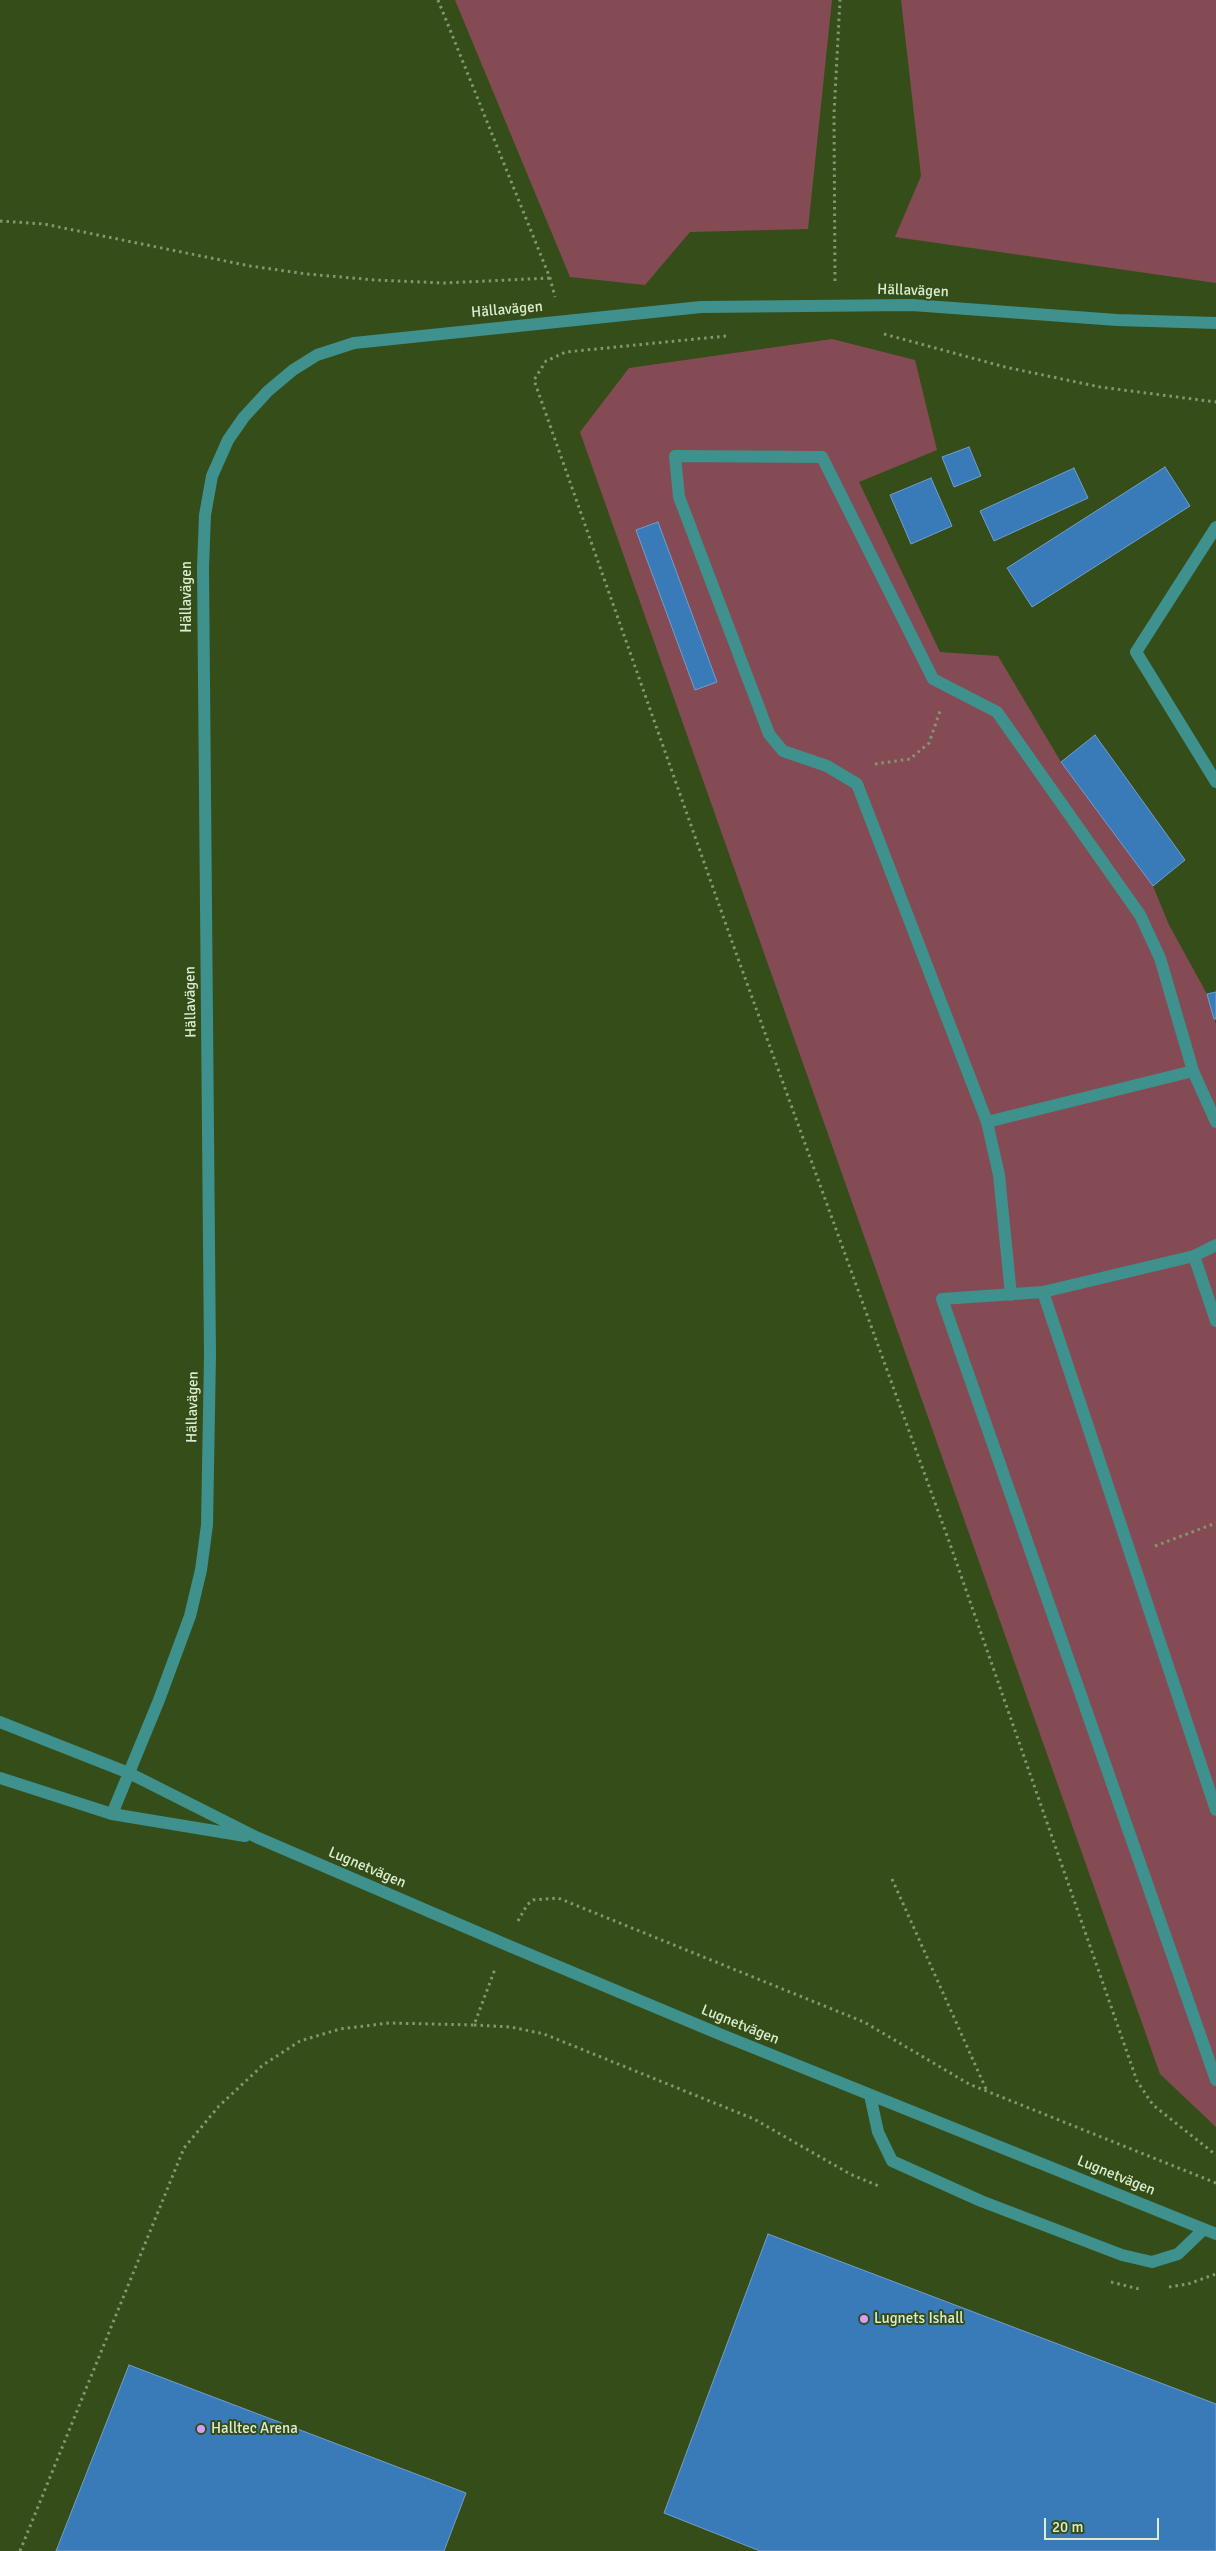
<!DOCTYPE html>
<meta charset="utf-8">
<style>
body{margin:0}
#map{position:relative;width:1216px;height:2551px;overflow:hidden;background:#354d19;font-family:Signika,sans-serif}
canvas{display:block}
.scale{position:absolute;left:1044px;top:2518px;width:115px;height:22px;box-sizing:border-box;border:2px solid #ddecd0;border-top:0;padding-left:6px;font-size:15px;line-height:18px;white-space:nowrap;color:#ddecd0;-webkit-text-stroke:4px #354d19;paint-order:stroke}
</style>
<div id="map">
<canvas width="1216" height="2551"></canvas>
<div class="scale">20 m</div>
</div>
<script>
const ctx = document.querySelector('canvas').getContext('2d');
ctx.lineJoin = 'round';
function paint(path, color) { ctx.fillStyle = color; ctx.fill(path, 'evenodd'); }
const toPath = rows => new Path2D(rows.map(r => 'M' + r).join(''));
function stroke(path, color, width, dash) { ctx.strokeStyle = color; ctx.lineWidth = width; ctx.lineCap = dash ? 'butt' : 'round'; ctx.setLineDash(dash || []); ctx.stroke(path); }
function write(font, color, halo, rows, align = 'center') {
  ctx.font = font + ' Signika,sans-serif'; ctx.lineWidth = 4; ctx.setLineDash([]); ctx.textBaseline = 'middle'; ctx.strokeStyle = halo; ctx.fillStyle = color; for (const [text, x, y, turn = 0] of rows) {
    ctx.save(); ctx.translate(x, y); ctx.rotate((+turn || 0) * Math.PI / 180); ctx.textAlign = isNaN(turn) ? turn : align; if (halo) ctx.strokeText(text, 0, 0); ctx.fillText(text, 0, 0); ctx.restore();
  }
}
paint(toPath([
 [455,0,832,0,808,229,690,232,645,285,570,277],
 [901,0,1216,0,1216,283,895,237,921,176],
 [832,339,915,360,937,450,859,482,940,652,998,656,1061,762,1153,886,1169,925,1207,994,1216,1024,1216,2127,1160,2074,580,432,629,368]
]), '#854b55');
const building = toPath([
 [969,447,981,476,954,487,942,457,969,447],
 [1165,467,1190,506,1032,607,1007,568,1165,467],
 [1074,468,1088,498,994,541,980,511,1074,468],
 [931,478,952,526,911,544,890,495,931,478],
 [658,522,717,682,695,690,636,530,658,522],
 [1095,735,1185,860,1153,886,1061,762,1095,735],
 [1216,992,1216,1019,1214,1019,1207,994,1216,992],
 [768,2234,1216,2404,1216,2551,760,2551,664,2513,768,2234],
 [129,2365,466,2493,444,2551,56,2551,129,2365]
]);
paint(building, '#397ab9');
stroke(building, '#739ecb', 1);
stroke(toPath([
 [438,0,550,278,555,297],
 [0,221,44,224,250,266,307,274,375,280,444,283,550,278],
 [835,281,834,114,840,0],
 [884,334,1005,367,1100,387,1216,402],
 [726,336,566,352,546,361,534,380,736,953,950,1544,1137,2081,1153,2105,1216,2155],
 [875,764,910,759,929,743,940,711],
 [1155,1546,1216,1523],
 [892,1879,986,2089],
 [518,1921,527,1905,533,1900,558,1898,864,2022,969,2084,1216,2183],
 [474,2025,511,2027,544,2034,754,2119,850,2174,881,2187],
 [1111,2282,1139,2289],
 [1169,2287,1188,2284,1216,2274],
 [20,2551,184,2148,219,2106,263,2065,300,2041,340,2029,389,2023,474,2025,495,1969]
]), '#83976e', 3, [2.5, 4]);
stroke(toPath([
 [1216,527,1136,652,1216,782],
 [987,1122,1193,1071],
 [1216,1245,1194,1256,1043,1292,942,1299,1216,2080],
 [1194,1256,1216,1321],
 [1043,1292,1216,1810],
 [1011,1295,999,1175,987,1122,857,784,827,766,783,751,769,734,679,497,675,456,822,457,933,679,997,712,1140,915,1160,958,1193,1071,1216,1122],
 [0,1722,129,1773,256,1837,507,1945,717,2033,1216,2234],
 [0,1778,112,1814,245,1836],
 [112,1814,159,1700,190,1616,201,1570,207,1525,210,1355,203,568,205,515,212,476,228,440,244,417,268,391,293,370,317,355,354,343,701,307,912,305,1117,320,1216,323],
 [870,2095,878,2132,892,2161,981,2201,1122,2255,1152,2262,1178,2254,1204,2229]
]), '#3e918c', 12);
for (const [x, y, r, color] of [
 [864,2319,5,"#d49cfc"],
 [201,2429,5,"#d49cfc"]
]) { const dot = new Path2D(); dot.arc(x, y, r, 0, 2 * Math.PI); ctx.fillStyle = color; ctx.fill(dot); stroke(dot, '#354d19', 2); }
write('15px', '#ddecd0', '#354d19', [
 ["Hällavägen",913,291,2],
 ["Hällavägen",507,310,-5],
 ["Hällavägen",187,597,-90],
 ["Hällavägen",191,1002,-91],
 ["Hällavägen",193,1407,-89],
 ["Lugnetvägen",367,1868,23],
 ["Lugnetvägen",740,2025,22],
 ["Lugnetvägen",1116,2176,22]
]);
write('15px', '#ddecd0', '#354d19', [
 ["Lugnets Ishall",874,2319],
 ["Halltec Arena",211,2429]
], 'left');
</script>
